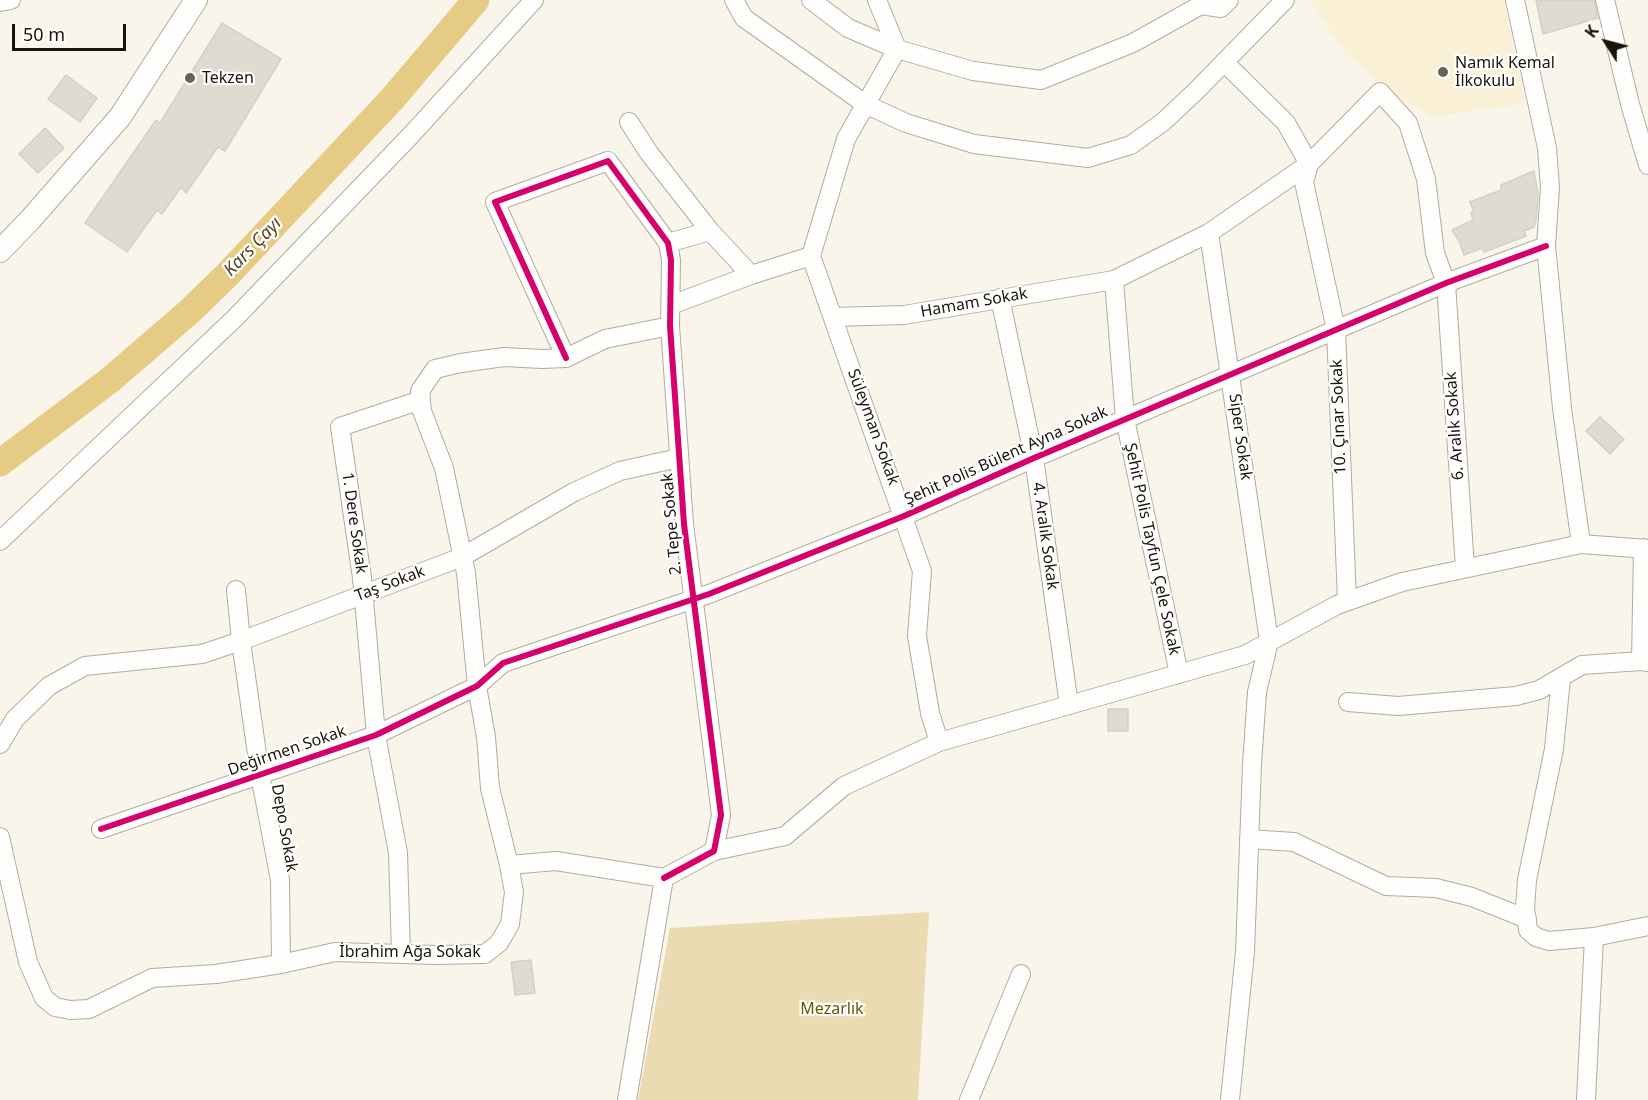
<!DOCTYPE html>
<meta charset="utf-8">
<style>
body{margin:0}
#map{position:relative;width:1648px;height:1100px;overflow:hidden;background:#f9f5eb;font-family:"Noto Sans",sans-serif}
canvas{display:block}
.north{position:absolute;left:1576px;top:12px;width:60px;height:60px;-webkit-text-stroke:4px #fff;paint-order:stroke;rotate:306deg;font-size:16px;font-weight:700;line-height:24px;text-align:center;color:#191509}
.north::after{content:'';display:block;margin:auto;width:21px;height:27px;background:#191509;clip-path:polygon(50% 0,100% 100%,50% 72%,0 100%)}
.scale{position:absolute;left:12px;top:24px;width:114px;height:27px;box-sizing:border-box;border:3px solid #191509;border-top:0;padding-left:8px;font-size:18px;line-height:21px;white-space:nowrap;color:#191509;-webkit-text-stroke:4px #fff;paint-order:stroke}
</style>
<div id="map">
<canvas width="1648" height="1100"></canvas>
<div class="north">K</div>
<div class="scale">50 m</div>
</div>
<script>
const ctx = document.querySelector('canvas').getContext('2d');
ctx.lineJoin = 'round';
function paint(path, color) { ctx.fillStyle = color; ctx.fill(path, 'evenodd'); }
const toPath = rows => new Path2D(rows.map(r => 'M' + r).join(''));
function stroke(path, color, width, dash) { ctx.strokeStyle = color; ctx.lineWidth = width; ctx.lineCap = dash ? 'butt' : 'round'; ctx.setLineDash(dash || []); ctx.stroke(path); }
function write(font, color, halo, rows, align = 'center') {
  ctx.font = font + ' "Noto Sans",sans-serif'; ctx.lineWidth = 4.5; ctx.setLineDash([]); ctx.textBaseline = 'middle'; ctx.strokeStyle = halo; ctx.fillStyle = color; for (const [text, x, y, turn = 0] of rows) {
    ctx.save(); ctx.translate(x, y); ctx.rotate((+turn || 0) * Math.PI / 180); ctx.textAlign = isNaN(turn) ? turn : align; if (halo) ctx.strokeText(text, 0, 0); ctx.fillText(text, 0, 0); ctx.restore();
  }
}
paint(toPath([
 [1310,0,1504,0,1525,103,1433,117,1389,92,1345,53]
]), '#faf0d6');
paint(toPath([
 [929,912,918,1100,638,1100,670,928]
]), '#eadbb2');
stroke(toPath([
 [0,463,110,380,190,311,228,274,393,98,476,0]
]), '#e5cb84', 27);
const building = toPath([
 [1536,0,1594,0,1598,18,1543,34,1536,0],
 [222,23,281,59,225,151,218,147,186,193,181,187,162,214,157,210,127,252,85,223,156,120,160,123,222,23],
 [66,75,97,98,80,122,48,99,66,75],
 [45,128,64,148,38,173,19,154,45,128],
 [1534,171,1538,194,1536,220,1534,227,1524,231,1526,236,1484,252,1482,248,1464,255,1459,241,1452,230,1473,220,1471,213,1473,210,1470,202,1501,190,1501,185,1534,171],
 [1600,417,1624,439,1610,454,1586,431,1600,417],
 [1108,709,1128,709,1128,731,1108,731,1108,709],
 [531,960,535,993,515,995,511,962,531,960]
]);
paint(building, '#dfdbd0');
stroke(building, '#d4d0c6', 1.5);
const minor = toPath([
 [734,0,744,18,865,104,906,123,974,144,1088,158,1131,145,1163,122,1196,91,1285,0],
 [811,0,848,28,897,49,973,71,1041,80,1133,43,1201,5,1221,8,1229,0],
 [877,0,897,49],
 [1515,0,1547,148,1550,187,1546,246,1562,408,1581,544,1648,549],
 [1605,0,1630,104,1648,165],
 [0,2,11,0],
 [1224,62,1286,123,1309,164],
 [629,122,649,153,710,231],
 [1309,164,1304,182,1336,330,1347,601],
 [1209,233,1269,641,1257,692,1252,765,1245,952,1230,1100],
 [668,243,710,231,751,275,811,256,846,139,897,49],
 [811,256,922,571,917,636,930,713,939,742],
 [1114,280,1125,419,1179,674],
 [1000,298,1034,458,1069,705],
 [671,305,751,275],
 [833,317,904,315,1114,280,1209,233,1309,164,1380,92,1408,123,1426,179,1435,253,1446,283,1465,568],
 [566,358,495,202,608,161,668,243,671,260,670,326,684,524,721,815,714,851,664,878],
 [0,541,235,318,412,134,534,0],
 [1643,548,1641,661,1648,662],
 [236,590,241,641,260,775,280,880,281,964],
 [1561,678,1554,749,1527,880,1525,908,1528,930,1536,937,1549,941,1594,937,1648,926],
 [1348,702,1398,706,1516,696,1539,690,1582,665,1641,661],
 [0,744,15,719,49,686,85,666,202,654,241,641,462,557,574,492,620,471,679,458],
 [101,829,376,735,477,686,503,663,709,594,904,516,1034,458,1446,283,1546,246],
 [0,837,28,962,44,998,55,1007,70,1010,89,1009,152,978,216,974,281,964,335,952,436,955,485,954,499,943,510,924,514,892,509,865,556,861,664,878],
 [1249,839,1294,842,1386,886,1436,888,1472,897,1527,919],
 [714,851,785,836,844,786,939,742,1245,655,1337,605,1402,582,1581,544],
 [509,865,490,788,486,737,477,686,466,573,444,468,422,411,420,391,435,369,461,363,504,357,542,359,566,358,605,339,670,326],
 [401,954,398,853,376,735,362,578,340,427,421,400],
 [627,1100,664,878],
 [969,1100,1021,974],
 [1586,1100,1594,937]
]);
const tertiary = toPath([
 [0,251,30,220,120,117,196,0]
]);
stroke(minor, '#b0aca2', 20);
stroke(tertiary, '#b0aca2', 24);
stroke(minor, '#fefefc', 18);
stroke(tertiary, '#fefefc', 22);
stroke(toPath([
 [566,358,495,202,608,161,668,243,671,260,670,326,684,524,721,815,714,851,664,878],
 [101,829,376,735,477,686,503,663,709,594,904,516,1034,458,1446,283,1546,246]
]), '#d6006c', 6);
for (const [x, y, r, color] of [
 [1443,72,6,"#676358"],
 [190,78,6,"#676358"]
]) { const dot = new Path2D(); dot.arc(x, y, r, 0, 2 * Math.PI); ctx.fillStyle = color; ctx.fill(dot); stroke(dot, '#fff', 2); }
write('16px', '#191509', '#fff', [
 ["Namık Kemal",1455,63],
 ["İlkokulu",1455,81],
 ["Tekzen",202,78]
], 'left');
write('16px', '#191509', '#fff', [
 ["Hamam Sokak",974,303,-10],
 ["10. Çınar Sokak",1339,417,-92],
 ["6. Aralık Sokak",1455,426,-94],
 ["Süleyman Sokak",873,427,70],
 ["Siper Sokak",1240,437,82],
 ["Şehit Polis Bülent Ayna Sokak",1006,456,-24],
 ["1. Dere Sokak",354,523,82],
 ["2. Tepe Sokak",672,524,-95],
 ["4. Aralık Sokak",1045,536,82],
 ["Şehit Polis Tayfun Çele Sokak",1152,549,78],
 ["Taş Sokak",390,584,-21],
 ["Değirmen Sokak",287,751,-19],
 ["Depo Sokak",284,828,80],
 ["İbrahim Ağa Sokak",410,952]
]);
write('16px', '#6c5505', '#fff', [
 ["Mezarlık",832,1009]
]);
write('italic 18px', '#574820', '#fff', [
 ["Kars Çayı",253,247,-46]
]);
</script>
